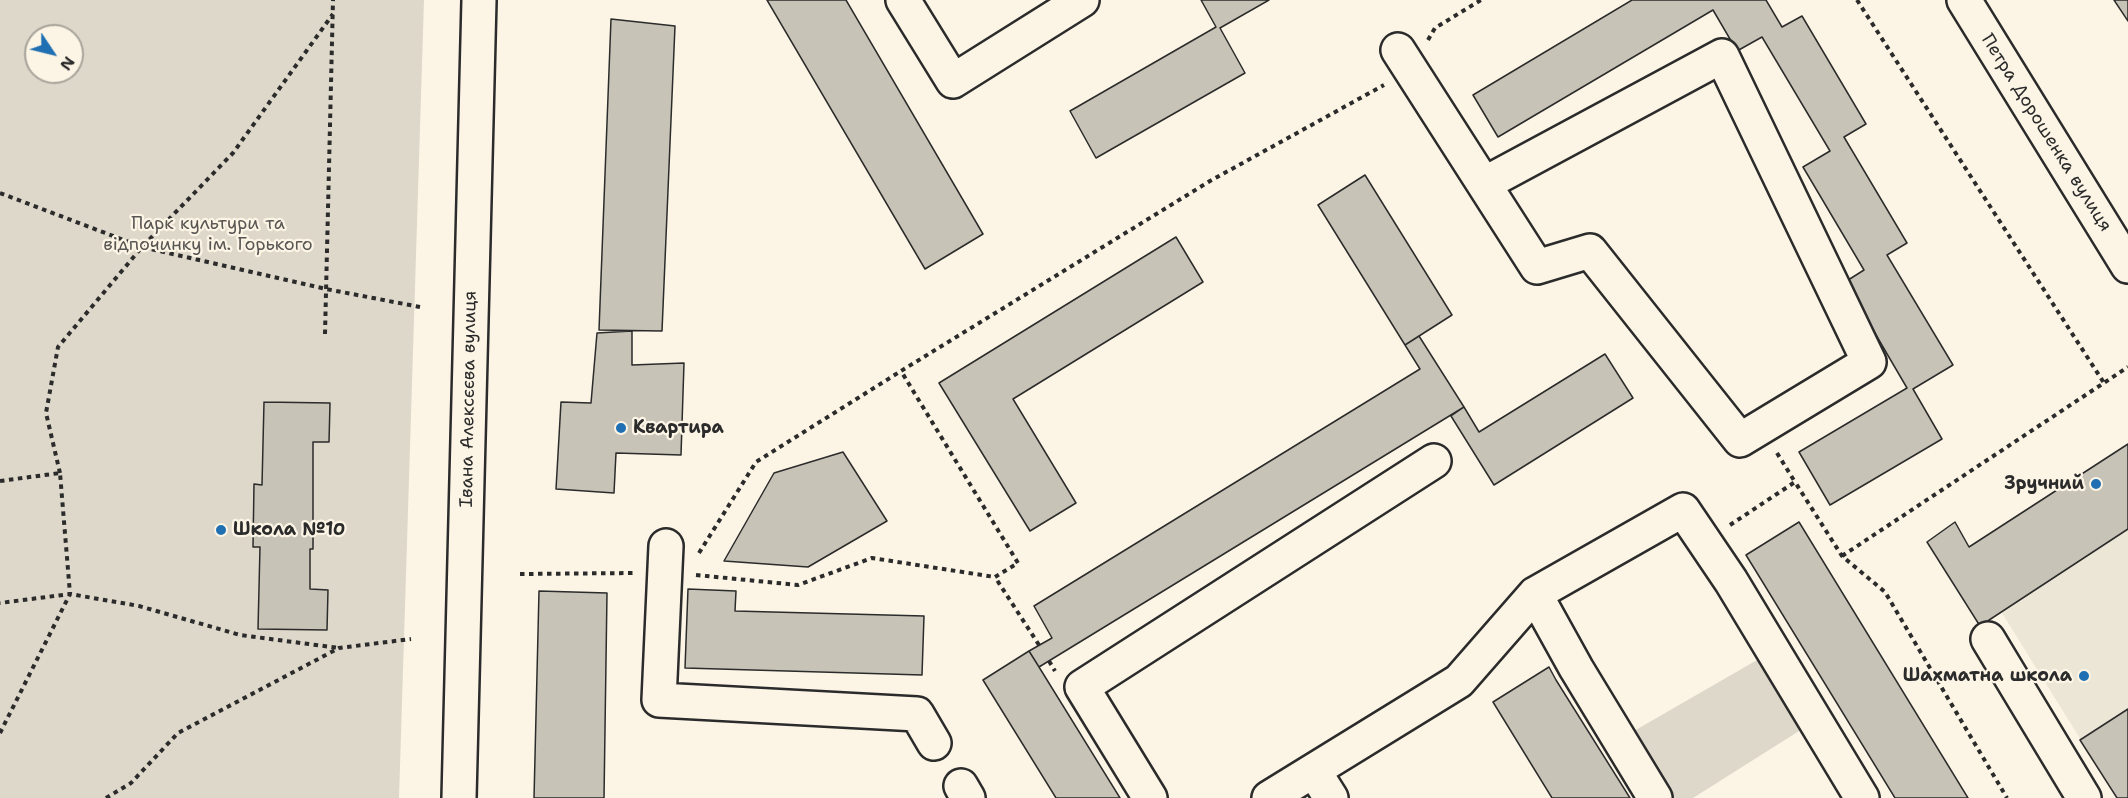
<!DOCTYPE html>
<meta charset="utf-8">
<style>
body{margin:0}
#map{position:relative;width:2128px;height:798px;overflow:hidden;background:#fcf5e5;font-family:"Shantell Sans",sans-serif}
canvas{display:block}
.north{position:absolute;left:24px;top:24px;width:60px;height:60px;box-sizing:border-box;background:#fcf5e5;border:2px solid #a8a49b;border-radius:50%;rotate:125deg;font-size:16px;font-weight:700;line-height:24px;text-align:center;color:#2b2b2b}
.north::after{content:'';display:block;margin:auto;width:21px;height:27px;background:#1f6fb2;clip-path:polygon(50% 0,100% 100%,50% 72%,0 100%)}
</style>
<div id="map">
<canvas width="2128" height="798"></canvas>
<div class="north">N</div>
</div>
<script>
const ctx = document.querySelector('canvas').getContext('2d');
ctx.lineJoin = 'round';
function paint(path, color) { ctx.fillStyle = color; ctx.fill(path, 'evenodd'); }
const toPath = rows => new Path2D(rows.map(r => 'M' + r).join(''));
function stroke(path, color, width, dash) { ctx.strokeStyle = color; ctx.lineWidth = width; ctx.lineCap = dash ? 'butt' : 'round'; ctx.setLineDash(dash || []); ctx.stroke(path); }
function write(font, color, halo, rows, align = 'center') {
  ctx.font = font + ' "Shantell Sans",sans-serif'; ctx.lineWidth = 4.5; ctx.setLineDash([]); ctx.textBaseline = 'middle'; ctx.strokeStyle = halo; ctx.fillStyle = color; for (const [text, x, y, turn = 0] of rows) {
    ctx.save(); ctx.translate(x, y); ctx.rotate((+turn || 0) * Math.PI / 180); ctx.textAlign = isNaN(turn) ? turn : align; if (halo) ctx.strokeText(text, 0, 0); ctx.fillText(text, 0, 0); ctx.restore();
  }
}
paint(toPath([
 [2128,529,2128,798,2117,798,2002,613]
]), '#ece6d7');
paint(toPath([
 [0,0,424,0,399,798,0,798],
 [36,36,72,36,72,72,36,72],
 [1764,656,1807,726,1693,798,1667,798,1627,735]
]), '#ded8ca');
const building = toPath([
 [767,0,846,0,983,234,925,269,767,0],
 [1201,0,1269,0,1220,28,1245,73,1096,158,1070,111,1216,27,1201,0],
 [1632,0,1766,0,1782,27,1802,16,1866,124,1844,137,1907,243,1887,255,1953,365,1913,389,1942,439,1830,505,1799,452,1907,388,1845,282,1864,270,1803,167,1830,151,1762,37,1737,51,1713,10,1498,137,1473,95,1632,0],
 [2114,0,2128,0,2128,21,2114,0],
 [611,19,675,26,662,331,599,330,611,19],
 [1365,175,1452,315,1405,345,1318,205,1365,175],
 [1176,237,1203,282,1013,399,1076,503,1030,531,939,383,1176,237],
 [632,331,632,365,684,363,681,455,616,453,614,493,556,489,561,402,591,403,597,333,632,331],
 [1419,336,1464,407,1039,667,1029,651,1052,638,1034,606,1420,369,1405,345,1419,336],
 [1605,354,1633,398,1494,485,1451,416,1464,407,1479,432,1605,354],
 [264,402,330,403,329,442,313,442,313,549,310,549,310,589,328,590,327,630,258,629,260,547,253,547,254,484,262,485,264,402],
 [2128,444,2128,529,1980,626,1927,542,1955,522,1969,547,2128,444],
 [843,452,887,521,808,567,724,561,774,473,843,452],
 [1799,522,1968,798,1895,798,1754,568,1746,555,1799,522],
 [688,589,736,591,735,611,924,616,922,675,685,668,688,589],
 [539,591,607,593,604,798,534,798,539,591],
 [1029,651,1039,667,1120,798,1056,798,983,680,1029,651],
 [1549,667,1556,680,1630,798,1552,798,1493,702,1549,667],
 [2128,709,2128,798,2117,798,2080,740,2128,709]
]);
paint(building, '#c8c3b7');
stroke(building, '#2b2b2b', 1.5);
const minor = toPath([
 [903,0,953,81,1082,0],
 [1964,0,2128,266],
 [1398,50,1537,267,1590,251,1740,440,1869,362,1722,56,1484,184],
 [666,546,659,700,917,714,934,743],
 [1535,594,1576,668,1655,798],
 [1988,639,2084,798],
 [1314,771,1331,798],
 [961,786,968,798],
 [459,798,479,0],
 [1150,798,1082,687,1434,461],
 [1269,798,1459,681,1535,594,1683,510,1731,581,1862,798]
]);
stroke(minor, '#2b2b2b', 38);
stroke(toPath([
 [1857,0,2104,383],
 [1428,40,1435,28,1481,0],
 [0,193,142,247,326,289,420,307],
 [325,334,333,0],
 [1777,453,1795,482],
 [60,473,46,413,58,347,142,247,233,153,333,14],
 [0,481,60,473,70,594,0,603],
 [1730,525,1795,482,1842,556,1885,592,2007,798],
 [699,553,756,462,901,371],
 [1842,556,2128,367],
 [520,574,635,573],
 [696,575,798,585,872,558,995,577],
 [1039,645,995,577,1018,563,901,371,1210,181,1384,85],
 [1049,661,1055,671],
 [0,733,70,594,139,606,240,635,339,648],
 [106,798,131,783,178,733,339,648,411,639]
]), '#2b2b2b', 4, [4.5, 4.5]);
stroke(minor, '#fcf5e5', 33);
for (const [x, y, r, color] of [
 [621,428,6,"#1f6fb2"],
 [2096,484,6,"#1f6fb2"],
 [221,530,6,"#1f6fb2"],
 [2084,676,6,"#1f6fb2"]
]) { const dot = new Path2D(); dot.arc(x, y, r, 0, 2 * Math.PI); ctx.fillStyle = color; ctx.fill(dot); stroke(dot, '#fcf5e5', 2); }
write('18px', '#2b2b2b', '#fcf5e5', [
 ["Петра Дорошенка вулиця",2046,133,58],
 ["Івана Алексєєва вулиця",469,399,-89]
]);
write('18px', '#585653', '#fcf5e5', [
 ["Парк культури та",208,224],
 ["відпочинку ім. Горького",208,245]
]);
write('bold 18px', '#2b2b2b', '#fcf5e5', [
 ["Квартира",633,428],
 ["Зручний",2084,484,"right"],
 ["Школа №10",233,530],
 ["Шахматна школа",2072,676,"right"]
], 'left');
</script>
